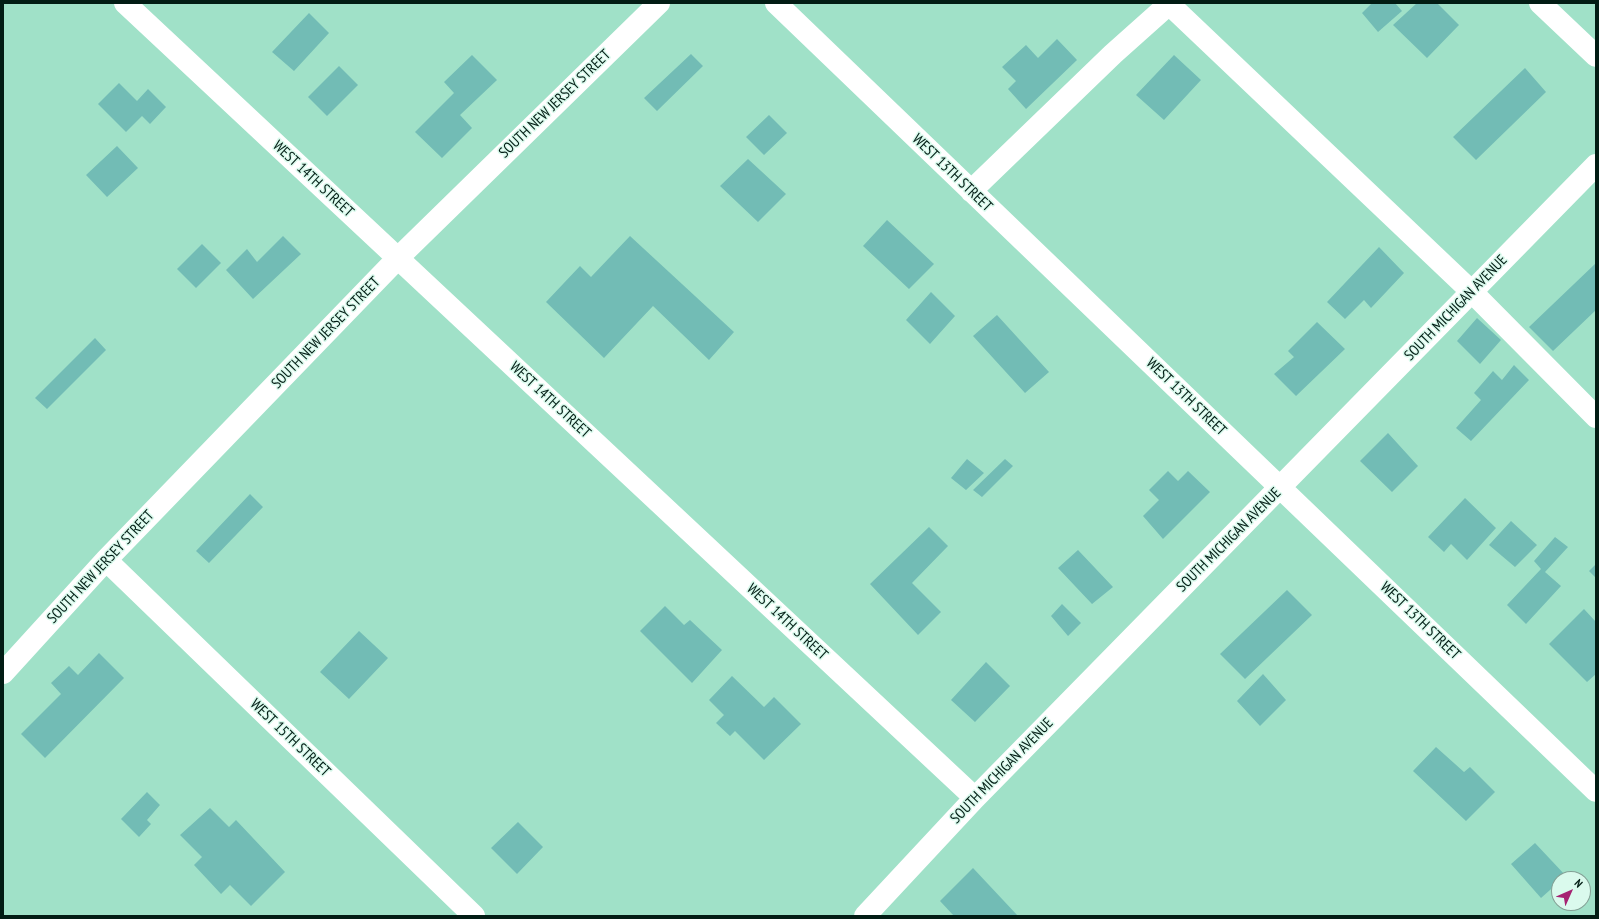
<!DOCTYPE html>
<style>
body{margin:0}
#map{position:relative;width:1599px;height:919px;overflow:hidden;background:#a0e1c8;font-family:"PT Sans Narrow",sans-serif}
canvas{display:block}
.frame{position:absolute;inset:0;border:4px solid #021c14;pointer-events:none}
.north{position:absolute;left:1551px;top:871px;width:40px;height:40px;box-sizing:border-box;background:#dafaed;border:1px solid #84a196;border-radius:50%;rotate:45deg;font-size:11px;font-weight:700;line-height:16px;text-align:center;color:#021c14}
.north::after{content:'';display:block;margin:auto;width:14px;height:18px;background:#a52372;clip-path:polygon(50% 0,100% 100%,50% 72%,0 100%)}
</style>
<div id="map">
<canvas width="1599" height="919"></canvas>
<div class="frame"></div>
<div class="north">N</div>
</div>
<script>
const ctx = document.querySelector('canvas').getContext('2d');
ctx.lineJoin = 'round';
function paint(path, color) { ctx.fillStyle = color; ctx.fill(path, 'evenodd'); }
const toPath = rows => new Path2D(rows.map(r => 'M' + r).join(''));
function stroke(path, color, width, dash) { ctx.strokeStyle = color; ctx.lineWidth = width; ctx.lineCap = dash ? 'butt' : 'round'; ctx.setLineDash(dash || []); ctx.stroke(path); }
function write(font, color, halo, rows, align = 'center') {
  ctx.font = font + ' "PT Sans Narrow",sans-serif'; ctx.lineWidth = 3; ctx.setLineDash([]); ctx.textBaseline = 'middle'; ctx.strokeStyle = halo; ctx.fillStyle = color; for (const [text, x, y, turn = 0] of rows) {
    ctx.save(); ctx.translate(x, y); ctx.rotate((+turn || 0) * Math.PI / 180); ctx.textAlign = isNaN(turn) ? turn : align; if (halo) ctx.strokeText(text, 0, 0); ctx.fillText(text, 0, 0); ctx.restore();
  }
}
paint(toPath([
 [1372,3,1395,3,1402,11,1378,32,1362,13],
 [1417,3,1437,3,1459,25,1427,58,1393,25],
 [309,13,329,33,294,71,272,52],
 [1057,39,1077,60,1026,109,1008,89,1016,81,1002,67,1026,45,1038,58],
 [691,54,703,66,657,111,644,98],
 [472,55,497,80,460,115,472,128,442,158,415,132,454,93,444,82],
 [1174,55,1201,80,1164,120,1136,95],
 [339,66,358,85,327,116,308,97],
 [1525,68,1546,92,1476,160,1453,137],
 [119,83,137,101,148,89,166,107,150,124,142,116,126,132,98,104],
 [769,115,787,133,764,155,746,137],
 [117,146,138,168,107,197,86,175],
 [748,159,786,194,758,222,720,186],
 [887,220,934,264,909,289,863,246],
 [283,236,301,254,253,299,226,270,247,249,257,262],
 [630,236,734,332,709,360,653,306,604,358,546,302,580,266,591,277],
 [202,244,221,263,196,288,177,269],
 [1379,247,1404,273,1371,308,1364,300,1345,319,1327,302],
 [1596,263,1596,310,1553,351,1529,327],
 [931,292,955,316,930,344,906,320],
 [997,315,1049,372,1025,393,973,336],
 [1477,318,1501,340,1480,364,1457,341],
 [1317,322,1345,349,1296,396,1274,374,1294,357,1288,351],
 [95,338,106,350,47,409,35,398],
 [1514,365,1529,380,1471,441,1456,428,1481,400,1474,393,1493,371,1502,380],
 [1388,433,1418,466,1392,492,1360,461],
 [967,459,984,473,966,490,951,478],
 [1005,459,1013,466,982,497,973,490],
 [1168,471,1178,481,1188,471,1210,492,1163,539,1143,516,1159,500,1149,490],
 [250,494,263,507,209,563,196,551],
 [1465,498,1496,528,1467,560,1451,544,1444,552,1428,537],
 [1511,521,1537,545,1515,567,1489,545],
 [929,527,948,546,912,583,941,612,918,635,870,584],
 [1555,537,1568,547,1545,572,1561,586,1526,624,1507,605,1541,569,1534,561],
 [1078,550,1113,587,1092,604,1058,568],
 [1596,564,1596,578,1589,571],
 [1287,590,1312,615,1245,679,1220,654],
 [1062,604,1081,623,1068,636,1051,616],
 [665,606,684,625,690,620,722,650,692,683,640,631],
 [1584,609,1596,622,1596,674,1587,682,1549,644],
 [359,631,388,658,349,699,320,672],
 [99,653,124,678,45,758,21,734,61,694,51,683,69,666,78,675],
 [986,662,1010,686,975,722,951,700],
 [1263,674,1286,700,1260,726,1237,701],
 [732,676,764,707,774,697,801,724,764,760,735,731,730,736,716,723,724,715,709,700],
 [1436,747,1464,772,1470,767,1495,792,1466,821,1413,771],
 [147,792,160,805,147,820,151,824,139,837,121,819],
 [210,808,229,827,236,820,285,872,251,906,230,885,221,894,194,865,202,857,180,835],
 [518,822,543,847,517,874,491,848],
 [1535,843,1566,876,1559,879,1559,882,1541,898,1511,864],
 [973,868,1018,916,954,916,940,901]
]), '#72bcb5');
stroke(toPath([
 [125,3,975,798],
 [776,3,1596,791],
 [1168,3,1472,292,1596,417],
 [1540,3,1596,56],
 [971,191,1113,54,1169,4],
 [106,560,474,916],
 [3,673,106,560,398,258,659,3],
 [865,916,975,798,1596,165]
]), '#fff', 22);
write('15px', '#021c14', '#dafaed', [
 ["SOUTH NEW JERSEY STREET",555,104,-44],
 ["WEST 13TH STREET",952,173,44],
 ["WEST 14TH STREET",313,179,43],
 ["SOUTH MICHIGAN AVENUE",1456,308,-46],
 ["SOUTH NEW JERSEY STREET",326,333,-46],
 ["WEST 13TH STREET",1186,397,44],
 ["WEST 14TH STREET",550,400,43],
 ["SOUTH MICHIGAN AVENUE",1229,540,-45],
 ["SOUTH NEW JERSEY STREET",101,567,-47],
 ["WEST 13TH STREET",1420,621,44],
 ["WEST 14TH STREET",787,622,43],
 ["WEST 15TH STREET",290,738,44],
 ["SOUTH MICHIGAN AVENUE",1002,771,-46]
]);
</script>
